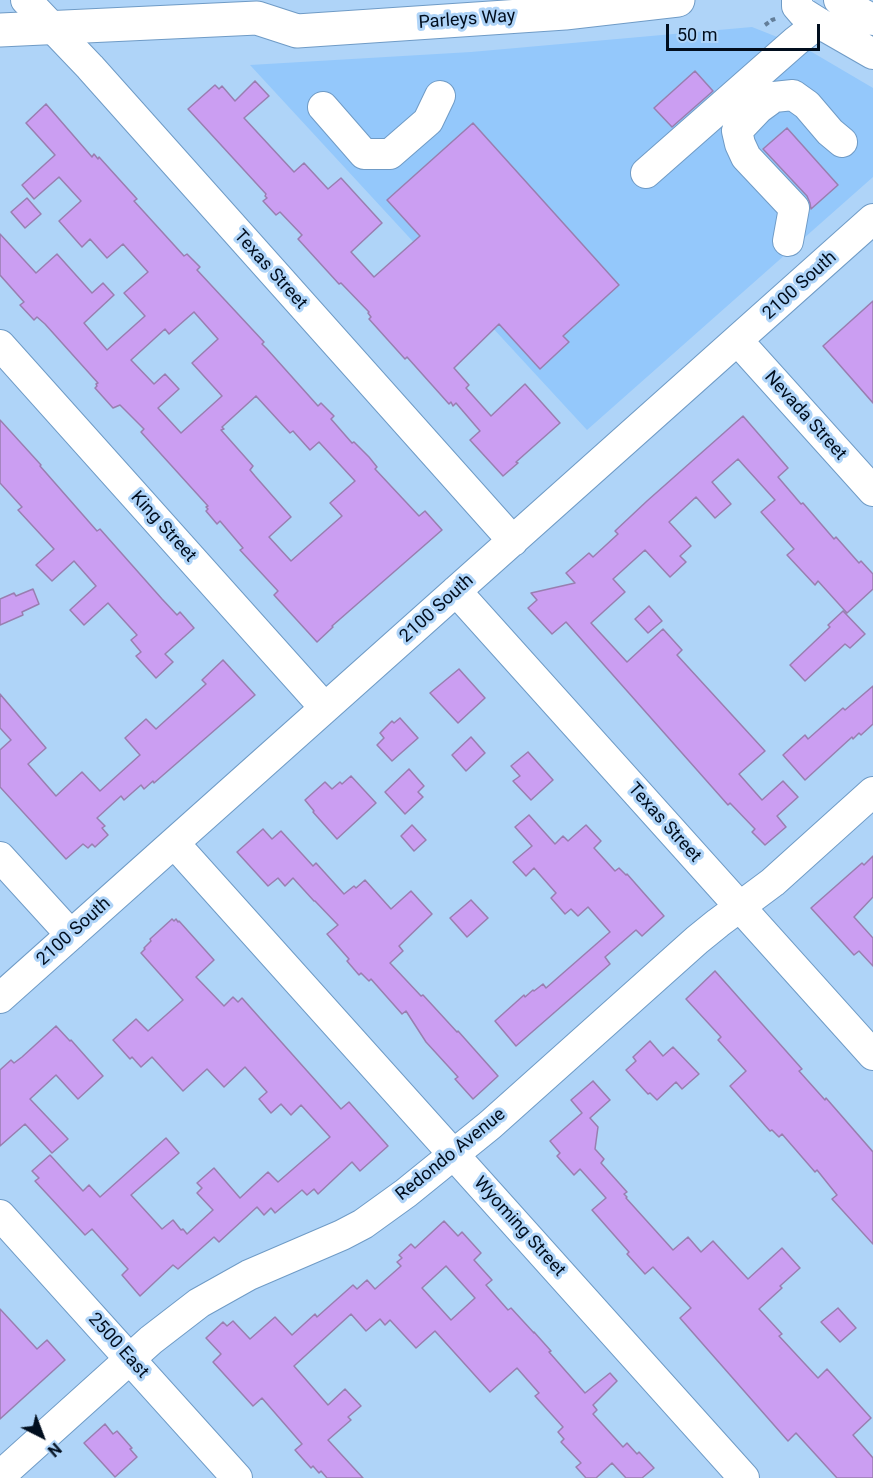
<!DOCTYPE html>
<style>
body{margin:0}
#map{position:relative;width:873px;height:1478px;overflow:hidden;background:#afd4f8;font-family:Roboto,sans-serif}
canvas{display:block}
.north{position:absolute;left:12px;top:1406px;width:60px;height:60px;-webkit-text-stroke:4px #afd4f8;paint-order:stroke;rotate:138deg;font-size:16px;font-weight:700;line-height:24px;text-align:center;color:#010e1e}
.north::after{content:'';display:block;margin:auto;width:21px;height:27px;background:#010e1e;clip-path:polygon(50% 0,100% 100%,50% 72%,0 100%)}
.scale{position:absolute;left:666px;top:24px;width:154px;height:27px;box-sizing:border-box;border:3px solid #010e1e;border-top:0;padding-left:8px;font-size:18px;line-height:21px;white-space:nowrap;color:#010e1e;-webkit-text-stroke:4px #afd4f8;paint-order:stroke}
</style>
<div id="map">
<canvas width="873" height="1478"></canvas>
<div class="north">N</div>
<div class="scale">50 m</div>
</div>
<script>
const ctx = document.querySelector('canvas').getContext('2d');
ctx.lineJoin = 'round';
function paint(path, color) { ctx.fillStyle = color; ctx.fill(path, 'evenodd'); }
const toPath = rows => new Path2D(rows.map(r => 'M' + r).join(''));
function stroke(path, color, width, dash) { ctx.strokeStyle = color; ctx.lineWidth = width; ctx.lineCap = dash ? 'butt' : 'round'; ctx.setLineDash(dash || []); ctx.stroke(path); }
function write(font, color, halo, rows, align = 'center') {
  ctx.font = font + ' Roboto,sans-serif'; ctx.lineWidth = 6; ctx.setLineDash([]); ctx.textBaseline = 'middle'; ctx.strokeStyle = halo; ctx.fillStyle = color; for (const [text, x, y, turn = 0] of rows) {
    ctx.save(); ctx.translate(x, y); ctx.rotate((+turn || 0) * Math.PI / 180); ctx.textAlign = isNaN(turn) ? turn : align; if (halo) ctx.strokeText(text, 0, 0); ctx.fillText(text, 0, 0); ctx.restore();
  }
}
paint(toPath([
 [752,27,805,48,873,88,873,177,587,430,250,65,471,52]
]), '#94c8fb');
const building = toPath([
 [695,71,713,91,672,127,654,108,695,71],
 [255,81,269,96,244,118,294,172,304,163,328,189,341,178,382,223,351,252,374,277,420,236,387,200,473,123,619,285,563,336,569,342,540,369,499,324,454,368,469,385,466,388,491,416,525,384,560,423,516,462,518,463,503,476,470,440,480,431,456,403,453,406,451,402,449,404,407,357,405,359,369,319,371,317,368,313,369,312,341,283,339,284,298,239,302,235,280,212,276,215,263,201,267,198,265,196,266,194,188,109,215,85,219,89,222,86,235,101,255,81],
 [46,104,92,157,94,154,98,159,99,157,137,199,134,201,184,256,187,254,200,267,197,270,264,342,262,344,267,349,318,406,321,403,334,416,331,419,352,443,354,442,369,457,377,467,375,469,419,516,425,511,442,530,332,626,333,627,317,642,274,595,278,591,240,550,243,548,220,521,217,524,206,511,208,509,206,507,208,506,141,432,144,429,120,405,113,408,95,388,97,386,96,384,98,383,45,324,37,317,34,320,20,305,24,302,0,275,0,234,36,273,57,254,92,293,103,283,114,295,84,323,107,350,145,316,124,293,148,272,123,244,107,258,90,239,82,247,59,221,81,201,59,177,34,199,22,185,55,155,26,123,46,104],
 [194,312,218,339,192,363,222,396,181,433,158,408,179,389,165,374,154,384,131,360,165,329,169,334,194,312],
 [256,396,290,433,293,431,310,450,319,442,355,481,330,503,342,516,291,561,269,537,291,517,255,476,250,470,253,466,221,430,224,429,222,427,256,396],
 [787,128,838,185,811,209,810,203,807,196,763,149,787,128],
 [27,198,41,214,25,228,11,212,27,198],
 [873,301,873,403,823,346,873,301],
 [743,416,788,468,778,477,801,504,803,503,834,539,836,537,859,563,861,561,873,574,873,589,847,613,818,581,815,585,787,555,794,549,761,512,775,500,738,459,712,482,731,504,715,518,696,497,669,522,691,546,680,556,686,562,670,577,645,550,613,579,625,592,591,623,627,662,663,629,682,650,677,655,765,751,739,774,762,800,783,781,798,797,777,816,786,827,765,845,752,832,755,829,730,803,728,805,566,622,552,634,528,608,537,600,531,593,575,583,566,573,589,553,593,557,618,534,615,531,647,501,743,416],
 [0,420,41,465,40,466,97,531,100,529,162,599,177,615,180,612,194,628,165,654,173,662,156,678,136,656,141,652,131,640,137,635,108,603,84,625,70,610,96,586,74,561,52,581,36,565,54,549,18,510,22,507,0,483,0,420],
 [33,589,39,604,22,612,23,615,0,625,0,599,14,593,16,596,33,589],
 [649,606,662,621,648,633,635,619,649,606],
 [843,611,865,634,850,648,845,644,805,681,790,665,830,627,828,625,843,611],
 [223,660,255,695,154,783,153,781,144,789,141,785,124,800,121,796,97,818,105,826,102,828,108,835,95,847,92,844,88,848,83,844,66,859,0,787,0,750,11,740,0,728,0,694,46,748,28,764,56,796,82,772,100,791,140,755,125,738,146,719,156,729,206,684,202,680,223,660],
 [459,669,485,698,458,723,430,693,459,669],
 [873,686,873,724,861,735,859,733,853,739,852,737,805,780,783,755,805,735,808,739,843,708,845,710,873,686],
 [400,718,418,738,392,761,377,745,384,738,380,733,392,721,394,723,400,718],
 [471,737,485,753,466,771,452,755,471,737],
 [528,752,553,780,531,800,513,781,520,776,511,766,528,752],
 [409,769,424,786,418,792,423,797,405,814,385,792,409,769],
 [351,776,376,803,337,839,313,812,314,811,305,800,325,782,332,789,340,782,342,784,351,776],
 [529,815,555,844,563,836,568,841,586,825,601,841,594,848,615,871,619,868,626,875,627,874,664,916,642,936,636,930,605,957,610,964,516,1046,495,1021,524,995,525,997,533,990,534,991,543,984,546,988,610,932,588,907,578,916,571,909,565,914,551,898,556,893,534,868,526,876,513,862,532,846,515,827,529,815],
 [412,825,426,840,414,851,401,836,412,825],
 [263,829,272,839,281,831,313,866,316,863,344,894,354,886,356,888,365,880,391,909,411,891,432,914,399,946,403,951,390,963,421,996,423,995,457,1032,458,1031,498,1076,473,1099,455,1079,458,1077,426,1042,406,1011,402,1014,371,979,369,981,361,973,359,975,347,961,349,959,327,934,338,925,315,901,314,901,293,878,285,886,278,878,268,886,237,852,263,829],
 [873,856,873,897,854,917,873,938,873,966,859,951,854,955,811,908,862,863,864,865,873,856],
 [471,900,488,918,467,937,450,918,471,900],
 [172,919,174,921,176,919,178,922,179,921,214,960,196,977,224,1006,233,997,238,1002,242,998,341,1109,349,1102,388,1146,360,1171,352,1162,318,1194,314,1189,307,1195,302,1190,275,1213,271,1208,264,1215,257,1207,219,1242,214,1237,178,1269,173,1265,140,1296,122,1275,128,1269,92,1229,85,1235,35,1181,39,1178,32,1171,50,1155,83,1191,89,1185,100,1197,166,1138,179,1153,131,1195,162,1229,173,1220,181,1230,183,1229,187,1234,213,1210,197,1193,202,1188,197,1183,214,1168,240,1198,268,1172,278,1182,330,1137,301,1105,291,1115,281,1104,271,1113,259,1099,267,1092,245,1067,224,1087,207,1069,183,1091,152,1057,141,1067,132,1057,130,1059,113,1040,136,1019,148,1031,183,1000,141,953,145,949,144,948,151,941,150,939,172,919],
 [715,971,802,1069,799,1071,825,1100,826,1098,873,1152,873,1244,832,1199,837,1195,817,1170,815,1172,782,1134,779,1137,772,1130,770,1131,730,1086,746,1071,718,1040,721,1037,686,999,715,971],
 [56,1026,70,1041,71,1040,103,1076,78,1099,56,1075,30,1099,68,1139,52,1153,25,1124,0,1146,0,1070,11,1060,14,1063,22,1057,56,1026],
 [650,1041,663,1056,673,1047,699,1074,682,1089,676,1082,657,1100,650,1093,648,1094,626,1070,636,1061,633,1057,650,1041],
 [593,1081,610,1100,590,1118,598,1127,595,1149,604,1159,601,1163,627,1192,624,1194,627,1197,626,1198,673,1250,688,1237,701,1252,713,1241,748,1279,782,1248,800,1268,780,1286,782,1288,759,1309,782,1334,779,1336,818,1378,827,1369,871,1418,853,1435,873,1458,873,1478,837,1478,796,1433,788,1441,680,1318,691,1308,653,1267,645,1274,627,1254,629,1252,592,1210,606,1198,580,1169,574,1175,557,1156,560,1153,550,1141,582,1113,571,1100,593,1081],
 [444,1221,458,1236,462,1232,481,1253,474,1260,492,1280,486,1285,508,1310,511,1308,534,1333,534,1332,551,1351,549,1352,585,1393,610,1373,617,1381,593,1405,597,1410,593,1414,623,1447,627,1443,637,1454,639,1452,654,1468,642,1478,626,1478,612,1463,596,1478,586,1478,576,1467,581,1463,561,1442,564,1439,558,1432,563,1427,535,1396,539,1393,517,1368,490,1392,435,1331,416,1348,390,1320,385,1325,380,1319,366,1331,351,1314,294,1366,328,1405,345,1389,361,1406,348,1417,351,1420,328,1440,363,1478,327,1478,321,1471,319,1473,313,1466,311,1468,295,1450,302,1444,262,1398,253,1406,213,1362,221,1354,206,1338,223,1322,227,1326,233,1321,250,1339,275,1317,292,1335,315,1314,317,1317,353,1285,357,1289,367,1280,375,1289,401,1266,397,1262,402,1258,399,1255,411,1244,415,1248,444,1221],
 [446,1266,475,1298,451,1320,422,1288,446,1266],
 [838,1308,856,1328,840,1342,821,1322,838,1308],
 [0,1309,37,1349,47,1340,65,1360,0,1419,0,1309],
 [105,1424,113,1434,117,1431,132,1448,130,1449,137,1457,115,1477,84,1443,105,1424]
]);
paint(building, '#cb9ef2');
stroke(building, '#997eb0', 1.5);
const minor = toPath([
 [26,0,90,67,513,541],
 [797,0,797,6,803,13,819,23,873,54],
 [839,0,873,20],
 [323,107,364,154,390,154,428,121,440,96],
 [646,173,796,41,819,23],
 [788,241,794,208,746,157,740,144,737,131,759,108,774,97,793,95,807,105,830,132,842,142],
 [738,341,873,491],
 [0,345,325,708],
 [456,591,873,1055],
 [174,843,744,1478],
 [0,857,71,935],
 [0,998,873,219],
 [0,1215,237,1478],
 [0,1476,151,1340,199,1303,249,1275,342,1235,363,1224,406,1193,490,1125,697,940,718,923,773,882,873,792]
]);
const major = toPath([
 [0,30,257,18,297,31,565,13,678,0]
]);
stroke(minor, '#6f9bc6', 32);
stroke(major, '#6f9bc6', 35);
stroke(toPath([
 [765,25,772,20,778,18]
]), '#637e99', 4, [4.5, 3]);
stroke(minor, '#fff', 30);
stroke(major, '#fff', 33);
write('18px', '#010e1e', '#afd4f8', [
 ["Parleys Way",467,20,-4],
 ["Texas Street",270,270,48],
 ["2100 South",800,286,-42],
 ["Nevada Street",805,416,48],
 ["King Street",163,527,48],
 ["2100 South",437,609,-42],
 ["Texas Street",664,823,48],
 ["2100 South",74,932,-42],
 ["Redondo Avenue",451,1155,-39],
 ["Wyoming Street",519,1227,48],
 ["2500 East",118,1346,48]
]);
</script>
